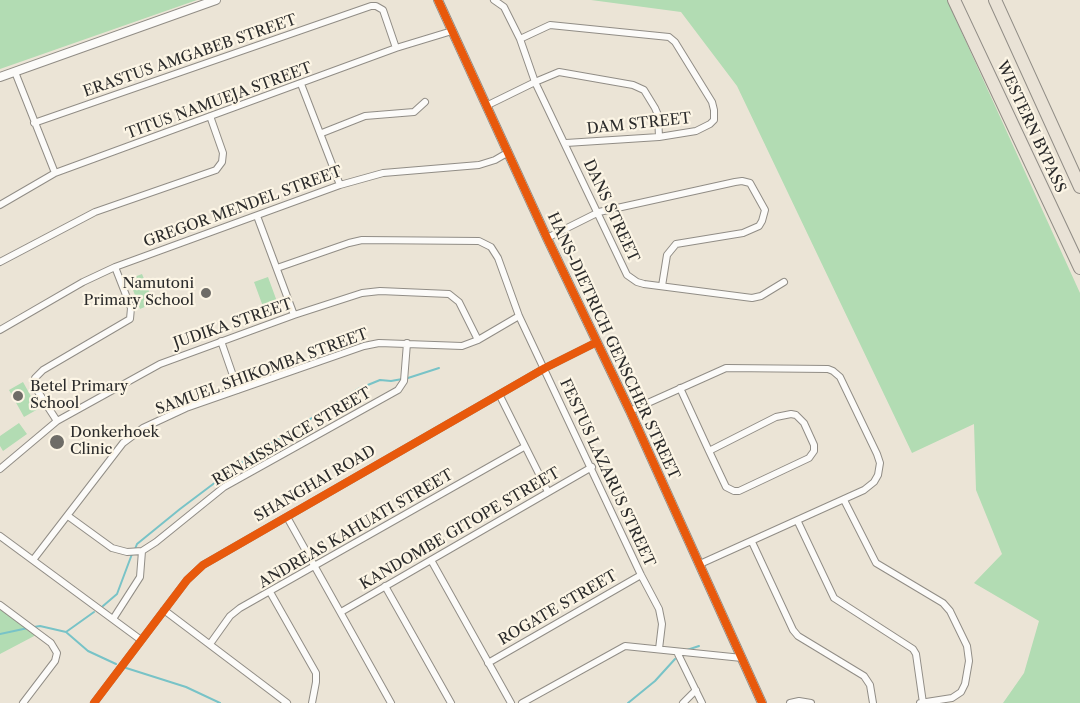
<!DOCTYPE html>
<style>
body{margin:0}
canvas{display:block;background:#ebe4d6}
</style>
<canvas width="1080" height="703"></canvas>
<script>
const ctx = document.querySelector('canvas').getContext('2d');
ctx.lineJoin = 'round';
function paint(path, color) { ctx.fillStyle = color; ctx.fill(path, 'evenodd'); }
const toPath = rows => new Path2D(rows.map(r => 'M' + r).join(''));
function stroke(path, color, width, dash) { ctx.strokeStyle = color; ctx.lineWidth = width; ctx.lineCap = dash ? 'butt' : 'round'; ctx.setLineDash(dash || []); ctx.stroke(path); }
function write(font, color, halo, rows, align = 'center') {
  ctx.font = font + ' "Libre Caslon Text",serif'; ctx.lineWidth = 4.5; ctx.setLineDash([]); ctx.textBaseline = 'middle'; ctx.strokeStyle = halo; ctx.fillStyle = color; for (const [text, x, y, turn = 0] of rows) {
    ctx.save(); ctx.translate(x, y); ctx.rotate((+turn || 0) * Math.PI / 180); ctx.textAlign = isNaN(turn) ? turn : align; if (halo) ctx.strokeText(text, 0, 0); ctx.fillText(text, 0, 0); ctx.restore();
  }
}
paint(toPath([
 [0,0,197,0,0,69],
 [591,0,947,0,1080,293,1080,703,1003,703,1024,673,1039,621,974,583,1002,554,976,490,974,424,912,453,737,86,681,12],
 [142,274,154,303,140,309,129,279],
 [268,277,279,307,265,312,254,282],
 [23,382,38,409,24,417,9,390],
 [19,423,27,434,3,451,0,446,0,436],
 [0,605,38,634,0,654]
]), '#b2dcb3');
stroke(toPath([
 [135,549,137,544,180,509,245,460,358,389,380,380,391,381,408,378,439,368],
 [103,606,117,594,132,554],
 [34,627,40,626,66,632,88,651,116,664],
 [66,632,94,612],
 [0,634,28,628],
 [687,650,699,646],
 [123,667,186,687,220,703],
 [628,703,655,681,675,659]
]), '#78c3c7', 2);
const minor = toPath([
 [494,0,504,7,520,39,535,82,627,275,637,282,644,284,752,298,761,296,784,282],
 [520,39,550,25,669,37,675,42,712,102,714,110,714,120,710,124,696,131,659,137,566,143],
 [15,72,55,173],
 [301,84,340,185],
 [486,106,535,82,559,72,633,85,644,90,655,108,658,115,659,137],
 [34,123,371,6,376,6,383,10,396,48],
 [322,133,365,116,414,112,425,102],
 [0,205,55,173,396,48,452,31],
 [257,216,294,315],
 [547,238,599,212,735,182,742,181,750,183,765,210,762,221,759,226,743,233,676,244,667,255,662,286],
 [0,262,95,212,216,170,222,162,223,153,210,116],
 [277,268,349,243,362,240,479,241,491,247,498,258,519,316,641,575,659,609,662,624,659,649],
 [0,330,83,282,115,267,340,185,383,173,479,165,495,160,507,153],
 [221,341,238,390],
 [680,388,709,451],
 [500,396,548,492],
 [630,411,726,368,828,369,833,371,840,377,877,454,880,463,878,475,874,482,864,490,700,564],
 [791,414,796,415,804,423,814,445,814,451,809,458,739,491,734,491,726,487,709,451,776,417,791,414],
 [57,421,35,387,35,378,43,370,130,319,131,308,115,267],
 [0,469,57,421,160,364,294,315,362,293,380,291,449,294,459,302,478,340],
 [844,500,876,563,943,603,950,611,967,646,969,661,965,684,961,692,952,698,920,703],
 [68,516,112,548,127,552,142,551,156,542,224,487,398,390,404,381,407,343],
 [287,517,391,703],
 [798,522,834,598,913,649,916,654,923,703],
 [0,536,141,640],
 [752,542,793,630,798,636,864,676,870,685,873,703],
 [33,560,123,443,143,428,186,408,364,346,379,343,462,346,478,340,519,316],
 [431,560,511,703],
 [385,586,451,703],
 [270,592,316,673,316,682,312,703],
 [0,605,51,643,57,653,55,661,23,703],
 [164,610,287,703],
 [341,612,592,467],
 [113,619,140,577,142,551],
 [210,644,230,616,240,608,524,447],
 [677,652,702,703],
 [488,663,641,575],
 [94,703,187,580,203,565,545,368,595,343],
 [522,703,625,646,742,658],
 [683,703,696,690],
 [790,703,799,701,811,703]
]);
const tertiary = toPath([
 [438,0,547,238,630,411,762,703],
 [0,77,216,0]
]);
const motorway = toPath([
 [954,0,1080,268],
 [995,0,1080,187]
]);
stroke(minor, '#918d86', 8);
stroke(tertiary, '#918d86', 10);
stroke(motorway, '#918d86', 14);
stroke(minor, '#fcfbf9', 6);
stroke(tertiary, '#fcfbf9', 8);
stroke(motorway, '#e9e2d6', 12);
stroke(toPath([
 [438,0,547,238,630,411,762,703],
 [94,703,187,580,203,565,545,368,595,343]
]), '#e8590c', 8);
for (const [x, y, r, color] of [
 [206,293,6,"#6e6c67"],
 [18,396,6,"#6e6c67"],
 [57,442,8,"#6e6c67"]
]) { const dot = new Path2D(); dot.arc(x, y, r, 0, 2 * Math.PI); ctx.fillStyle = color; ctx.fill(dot); stroke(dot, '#fcf5e5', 2); }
write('15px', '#2b2b2b', '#fcf5e5', [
 ["ERASTUS AMGABEB STREET",190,56,-19],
 ["TITUS NAMUEJA STREET",219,101,-20],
 ["DAM STREET",639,124,-6],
 ["WESTERN BYPASS",1031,127,65],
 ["GREGOR MENDEL STREET",243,207,-20],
 ["DANS STREET",611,211,65],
 ["JUDIKA STREET",233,324,-19],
 ["HANS-DIETRICH GENSCHER STREET",613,346,65],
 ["SAMUEL SHIKOMBA STREET",262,372,-20],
 ["RENAISSANCE STREET",292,437,-30],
 ["FESTUS LAZARUS STREET",607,473,65],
 ["SHANGHAI ROAD",315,484,-30],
 ["ANDREAS KAHUATI STREET",356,529,-30],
 ["KANDOMBE GITOPE STREET",460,529,-30],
 ["ROGATE STREET",558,608,-30]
]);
write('15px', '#2b2b2b', '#fcf5e5', [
 ["Namutoni",194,284,"right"],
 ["Primary School",194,301,"right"],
 ["Betel Primary",30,387],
 ["School",30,404],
 ["Donkerhoek",70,433],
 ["Clinic",70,450]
], 'left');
</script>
